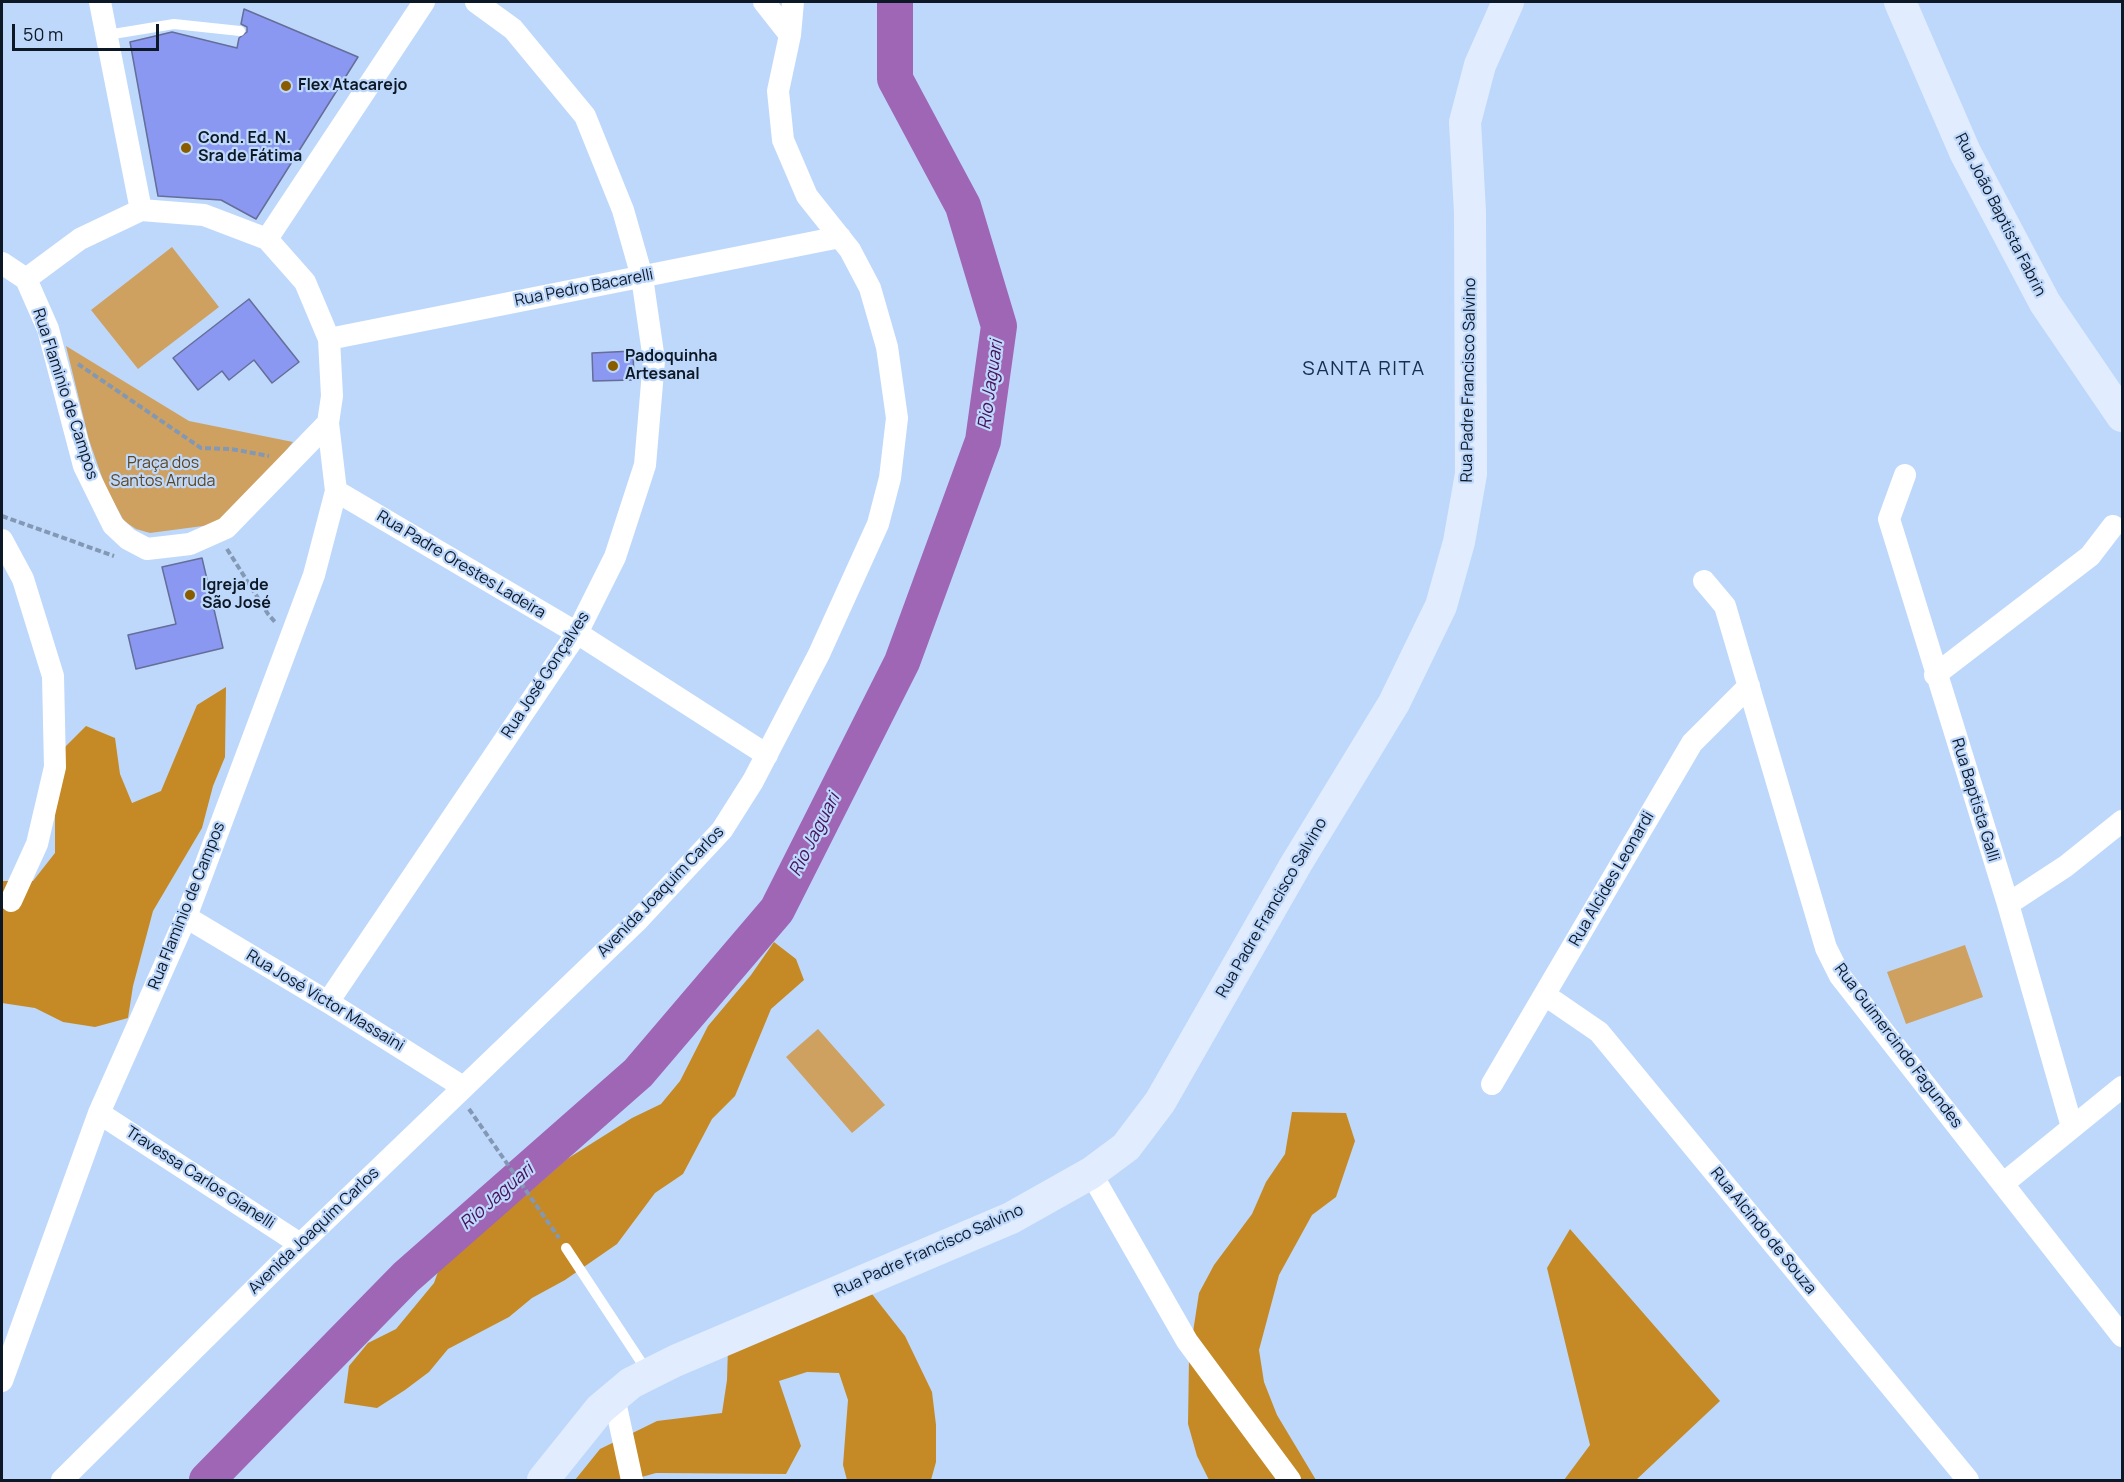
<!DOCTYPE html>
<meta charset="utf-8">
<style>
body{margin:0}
#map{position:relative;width:2124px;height:1482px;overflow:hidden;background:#bed8fb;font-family:Manrope,sans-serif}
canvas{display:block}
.frame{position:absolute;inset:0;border:3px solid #0d1827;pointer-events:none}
.scale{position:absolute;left:12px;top:24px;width:147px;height:27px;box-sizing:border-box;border:3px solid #0d1827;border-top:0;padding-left:8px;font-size:18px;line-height:21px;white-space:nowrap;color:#0d1827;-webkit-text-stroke:4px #bed8fb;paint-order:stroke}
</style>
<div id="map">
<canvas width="2124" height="1482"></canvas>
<div class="frame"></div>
<div class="scale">50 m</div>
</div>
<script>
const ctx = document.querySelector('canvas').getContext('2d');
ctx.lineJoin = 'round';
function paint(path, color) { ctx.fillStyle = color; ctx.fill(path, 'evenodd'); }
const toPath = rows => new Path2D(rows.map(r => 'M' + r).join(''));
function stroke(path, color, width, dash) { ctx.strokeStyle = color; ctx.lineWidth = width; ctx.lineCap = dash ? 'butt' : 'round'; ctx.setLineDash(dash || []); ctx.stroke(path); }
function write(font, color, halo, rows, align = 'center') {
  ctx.font = font + ' Manrope,sans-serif'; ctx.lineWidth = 4.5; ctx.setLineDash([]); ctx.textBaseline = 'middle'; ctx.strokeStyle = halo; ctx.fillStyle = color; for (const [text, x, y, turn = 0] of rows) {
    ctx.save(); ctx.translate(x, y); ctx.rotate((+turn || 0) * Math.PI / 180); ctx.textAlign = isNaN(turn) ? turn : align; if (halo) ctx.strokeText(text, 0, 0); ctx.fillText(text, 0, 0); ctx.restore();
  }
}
paint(toPath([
 [172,247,219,307,138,369,91,310],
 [66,346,189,421,293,442,264,477,218,524,150,533,136,529,124,521,105,486,89,440],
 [1965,945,1983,997,1906,1024,1887,972],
 [818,1029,885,1105,852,1133,786,1057]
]), '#cea160');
paint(toPath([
 [226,687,225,757,213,786,202,828,153,911,133,986,128,1018,95,1027,63,1022,35,1008,2,1003,2,881,33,881,55,853,55,791,62,750,86,726,115,738,120,774,132,803,161,791,197,705],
 [774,942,796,959,804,980,771,1009,735,1096,712,1119,683,1174,655,1193,617,1244,565,1280,532,1298,509,1317,448,1349,429,1372,405,1390,377,1408,344,1403,349,1366,368,1343,396,1329,434,1283,444,1255,520,1200,567,1159,632,1118,661,1104,680,1081,708,1026,751,975],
 [1292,1112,1346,1113,1355,1141,1336,1197,1312,1215,1279,1275,1259,1350,1264,1382,1277,1415,1316,1480,1209,1480,1197,1456,1188,1424,1189,1358,1199,1293,1214,1265,1252,1214,1266,1182,1285,1154],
 [1570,1229,1720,1401,1636,1480,1564,1480,1590,1445,1547,1268],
 [861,1280,905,1336,932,1392,936,1425,936,1462,931,1480,847,1480,843,1465,848,1400,839,1373,807,1372,779,1381,801,1446,786,1474,656,1473,631,1480,575,1480,600,1449,657,1421,722,1413,727,1380,728,1347]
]), '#c58a25');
stroke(toPath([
 [207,1480,406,1277,638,1073,777,910,902,662,983,441,999,326,963,206,895,79,895,2]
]), '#9e66b5', 36);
const building = toPath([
 [244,9,358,57,256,219,221,200,158,196,130,42,172,32,237,48,239,38,247,32,247,27,241,24,244,9],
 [249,299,299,362,272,383,254,360,229,380,222,371,198,390,173,358,249,299],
 [633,351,634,380,593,381,592,353,633,351],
 [202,558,223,648,136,669,128,635,176,624,162,567,202,558]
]);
paint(building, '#8a98f1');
stroke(building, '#656d99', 1.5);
stroke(toPath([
 [78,364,201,448,231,449,269,456],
 [2,516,114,556],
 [227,549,268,614,275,622],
 [469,1109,559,1238]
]), '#8398b4', 4, [6, 3]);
stroke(toPath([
 [107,35,174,24,240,31],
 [566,1248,647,1371]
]), '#fff', 10);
stroke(toPath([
 [100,2,141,210],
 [764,2,790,35],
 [267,239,424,2],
 [2,263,26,279],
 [26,279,48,329,84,466,113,525,128,539,147,549,190,544,226,528,328,423],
 [329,339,840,237],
 [1905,475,1889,519,2008,904,2072,1127],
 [336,491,577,633,767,755],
 [2,540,23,579,53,676,55,767,37,844,11,901],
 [1704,581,1725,606,1826,948,1840,976,2122,1336],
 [1935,675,2090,556,2113,526],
 [2008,904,2066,866,2122,821],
 [186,917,328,1002,463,1087],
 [1545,995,1599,1032,1968,1480],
 [328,1002,577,633,615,557,645,465,654,360,642,277,623,210,585,116,513,29,476,2],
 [1492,1084,1692,743,1749,686],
 [99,1113,300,1244],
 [1091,1173,1187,1341,1290,1480],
 [2004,1183,2122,1087],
 [2,1381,99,1113,186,917,314,575,336,491,328,423,332,396,329,339,305,282,267,239,204,215,141,210,80,239,26,279],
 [614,1397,632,1480],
 [62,1480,286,1258,638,920,722,830,753,781,819,654,878,524,890,478,897,418,887,347,870,288,850,250,807,196,783,140,778,91,790,35,793,2]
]), '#fff', 22);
stroke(toPath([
 [1900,2,1965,152,2045,303,2122,416],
 [543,1480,600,1409,631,1383,675,1361,1011,1218,1091,1173,1126,1147,1160,1102,1296,864,1394,703,1441,606,1459,542,1471,474,1470,212,1465,122,1480,65,1508,2]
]), '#e1edfe', 32);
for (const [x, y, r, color] of [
 [286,86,6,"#8a5c00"],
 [186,148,6,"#8a5c00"],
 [613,366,6,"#8a5c00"],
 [190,595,6,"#8a5c00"]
]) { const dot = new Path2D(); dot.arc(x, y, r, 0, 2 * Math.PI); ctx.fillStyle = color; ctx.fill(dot); stroke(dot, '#bed8fb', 2); }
write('bold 16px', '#0d1827', '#bed8fb', [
 ["Flex Atacarejo",298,86],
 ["Cond. Ed. N.",198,139],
 ["Sra de Fátima",198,157],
 ["Padoquinha",625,357],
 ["Artesanal",625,375],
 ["Igreja de",202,586],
 ["São José",202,604]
], 'left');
write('16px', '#0d1827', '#bed8fb', [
 ["Rua João Baptista Fabrin",2000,215,63],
 ["Rua Pedro Bacarelli",584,288,-11],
 ["Rua Padre Francisco Salvino",1469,380,-89],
 ["Rua Flaminio de Campos",65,394,72],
 ["Rua Padre Orestes Ladeira",461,565,31],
 ["Rua José Gonçalves",546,675,-57],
 ["Rua Baptista Galli",1975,800,73],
 ["Rua Alcides Leonardi",1612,879,-60],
 ["Avenida Joaquim Carlos",661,892,-46],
 ["Rua Flaminio de Campos",187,906,-68],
 ["Rua Padre Francisco Salvino",1272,908,-60],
 ["Rua José Victor Massaini",325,1001,31],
 ["Rua Guimercindo Fagundes",1898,1046,53],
 ["Travessa Carlos Gianelli",200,1178,33],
 ["Avenida Joaquim Carlos",314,1231,-44],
 ["Rua Alcindo de Souza",1763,1231,51],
 ["Rua Padre Francisco Salvino",929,1251,-24]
]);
write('16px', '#5e451f', '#bed8fb', [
 ["Praça dos",163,464],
 ["Santos Arruda",163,482]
]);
write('italic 18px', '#460f5a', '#bed8fb', [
 ["Rio Jaguari",991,385,-82],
 ["Rio Jaguari",815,835,-63],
 ["Rio Jaguari",497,1197,-41]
]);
ctx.letterSpacing = '1.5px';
write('20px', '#152f51', '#bed8fb', [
 ["SANTA RITA",1364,369]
]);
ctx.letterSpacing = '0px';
</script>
